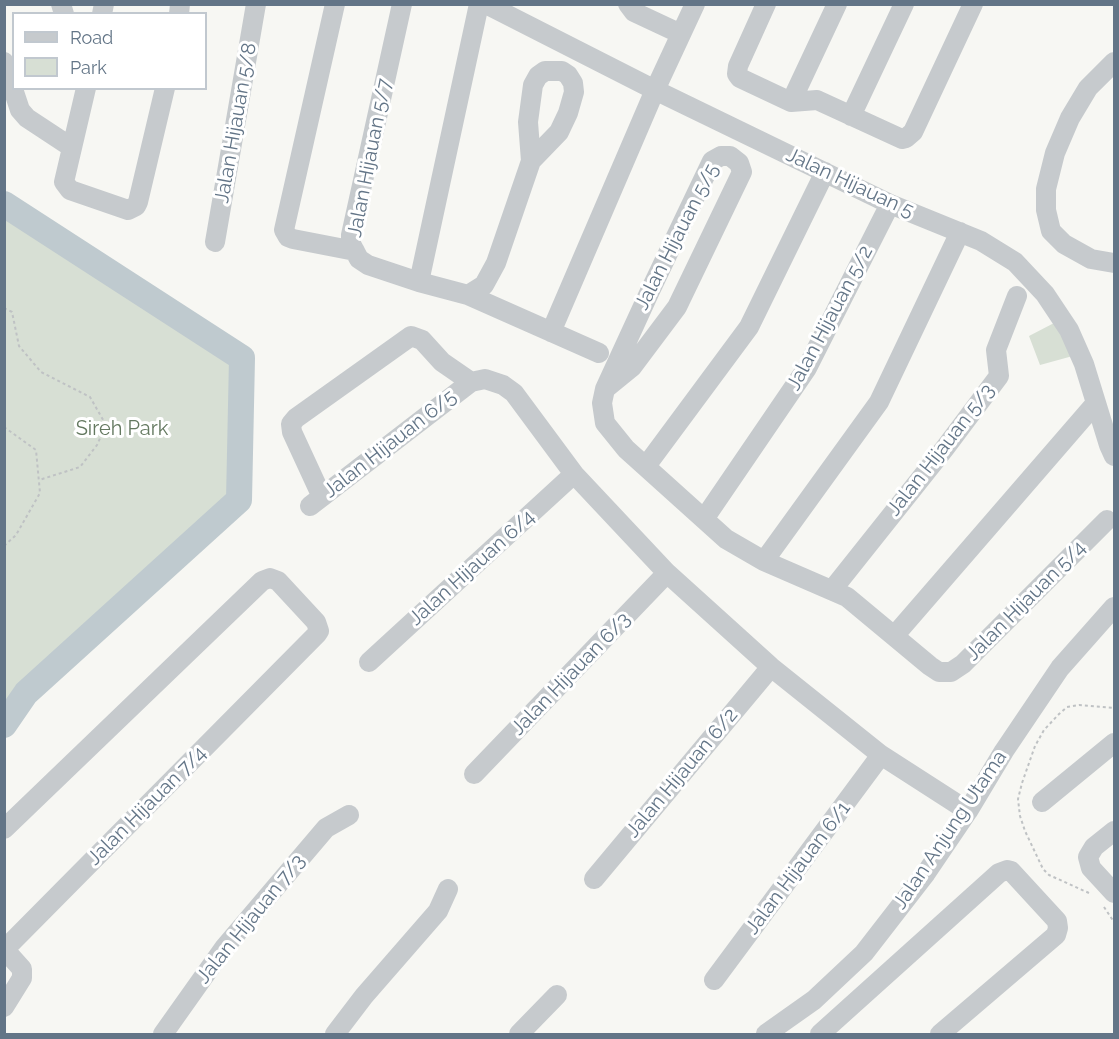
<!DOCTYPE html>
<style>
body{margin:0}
#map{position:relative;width:1119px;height:1039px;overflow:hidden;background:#f7f7f3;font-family:Raleway,sans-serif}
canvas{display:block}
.frame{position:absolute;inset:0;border:6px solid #637587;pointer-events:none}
.legend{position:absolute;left:12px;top:12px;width:195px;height:78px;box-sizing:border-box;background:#fff;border:2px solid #c1c8cf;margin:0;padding:8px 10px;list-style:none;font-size:18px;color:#637587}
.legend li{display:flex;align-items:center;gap:12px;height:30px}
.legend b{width:30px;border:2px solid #c1c8cf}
</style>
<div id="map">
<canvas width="1119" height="1039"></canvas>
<div class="frame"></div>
<ul class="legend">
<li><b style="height:8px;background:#c6cacd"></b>Road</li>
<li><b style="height:16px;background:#d7dfd4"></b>Park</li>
</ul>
</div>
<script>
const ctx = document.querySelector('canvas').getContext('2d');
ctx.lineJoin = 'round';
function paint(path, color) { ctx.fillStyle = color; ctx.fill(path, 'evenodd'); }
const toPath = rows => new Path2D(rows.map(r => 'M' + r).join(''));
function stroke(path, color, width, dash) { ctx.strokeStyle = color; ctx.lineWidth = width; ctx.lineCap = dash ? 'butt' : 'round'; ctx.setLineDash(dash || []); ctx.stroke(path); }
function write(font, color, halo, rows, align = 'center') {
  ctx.font = font + ' Raleway,sans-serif'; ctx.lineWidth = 6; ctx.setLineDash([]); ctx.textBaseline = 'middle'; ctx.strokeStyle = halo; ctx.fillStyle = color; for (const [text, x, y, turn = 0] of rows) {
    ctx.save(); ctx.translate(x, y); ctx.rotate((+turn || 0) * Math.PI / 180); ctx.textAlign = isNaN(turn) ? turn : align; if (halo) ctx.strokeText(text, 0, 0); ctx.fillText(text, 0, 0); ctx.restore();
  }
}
paint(toPath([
 [4,204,242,358,239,500,26,693,5,725],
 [1056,322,1080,354,1040,365,1029,336]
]), '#d7dfd4');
stroke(toPath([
 [4,204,242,358,239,500,26,693,4,725]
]), '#bfcacf', 26);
stroke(toPath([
 [4,308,12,312,19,346,41,372,90,397,106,425,97,445,80,467,39,480],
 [4,427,36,450,40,493,16,535,4,546],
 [1089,893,1049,875,1043,869,1025,831,1020,816,1018,799,1022,783,1035,746,1044,730,1059,714,1067,707,1079,705,1114,708],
 [1104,907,1114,922]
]), '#bfc2c4', 2, [3, 3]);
stroke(toPath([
 [61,4,64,14],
 [335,4,284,230,288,237,293,239,355,251],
 [402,4,351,235,351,244,359,259,368,265,419,282,468,295,484,285,496,263,531,161,528,122,533,85,538,76,545,71,562,71,568,75,573,83,574,92,568,113,559,132,531,161],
 [486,4,655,90,890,204,981,241,1015,262,1045,294,1069,330,1084,364,1109,445,1114,456],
 [628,4,634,12,681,34],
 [766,4,738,66,737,74,740,78,791,102,817,100,902,139,906,138,913,132,973,4],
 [102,14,104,4],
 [179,14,180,4],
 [4,62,20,110,27,118,71,147],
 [1114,62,1088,88,1070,118,1055,153,1046,189,1046,210,1051,231,1064,244,1091,259,1114,263],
 [86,88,64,182,70,190,128,210,136,206,138,202,165,88],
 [791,102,837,4],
 [851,116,904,4],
 [215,242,256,4],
 [419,282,479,4],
 [468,295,599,353],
 [551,332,655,90,695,4],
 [605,389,632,367,677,307,742,172,739,163,730,156,721,156,712,161,650,291,605,389,602,403,605,423,626,449,726,539,764,561,847,597,930,666,939,672,951,672,963,664,1107,520],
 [646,466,749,327,825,172],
 [322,497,292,432,291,424,296,418,411,336,422,340,442,362,471,382],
 [310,506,471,382,485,379,503,385,514,393,574,474,667,573,771,667,881,755,968,811],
 [704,519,807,368,890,204],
 [764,561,879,402,960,232],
 [832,590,945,448,999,376,996,350,1017,296],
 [895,635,1095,404],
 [369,662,574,474],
 [474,774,667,573],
 [1042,802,1114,743],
 [4,829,262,581,270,578,278,581,316,622,319,631,317,634,4,950],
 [1114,831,1094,847,1088,857,1091,868,1114,893],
 [594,879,771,667],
 [714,980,881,755],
 [4,1007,22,978,22,969,5,950],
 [163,1034,224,948,326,828,349,815],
 [335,1034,364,996,438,911,448,889],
 [519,1034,557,995],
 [766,1034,814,1000,864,953,926,873,968,811,1004,751,1060,668,1114,607],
 [820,1034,999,873,1007,870,1011,871,1057,921,1058,928,1056,935,940,1034]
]), '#c6cacd', 20);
write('20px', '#637587', '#fff', [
 ["Jalan Hijauan 5/8",236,123,-80],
 ["Jalan Hijauan 5/7",370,158,-79],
 ["Jalan Hijauan 5",850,183,25],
 ["Jalan Hijauan 5/5",677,237,-63],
 ["Jalan Hijauan 5/2",830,318,-62],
 ["Jalan Hijauan 6/5",390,444,-38],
 ["Jalan Hijauan 5/3",941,450,-52],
 ["Jalan Hijauan 6/4",472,568,-42],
 ["Jalan Hijauan 5/4",1026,601,-45],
 ["Jalan Hijauan 6/3",571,674,-46],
 ["Jalan Hijauan 6/2",682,773,-50],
 ["Jalan Hijauan 7/4",147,806,-45],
 ["Jalan Anjung Utama",950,830,-56],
 ["Jalan Hijauan 6/1",798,868,-53],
 ["Jalan Hijauan 7/3",251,919,-51]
]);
write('20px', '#63785f', '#fff', [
 ["Sireh Park",122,429]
]);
</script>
